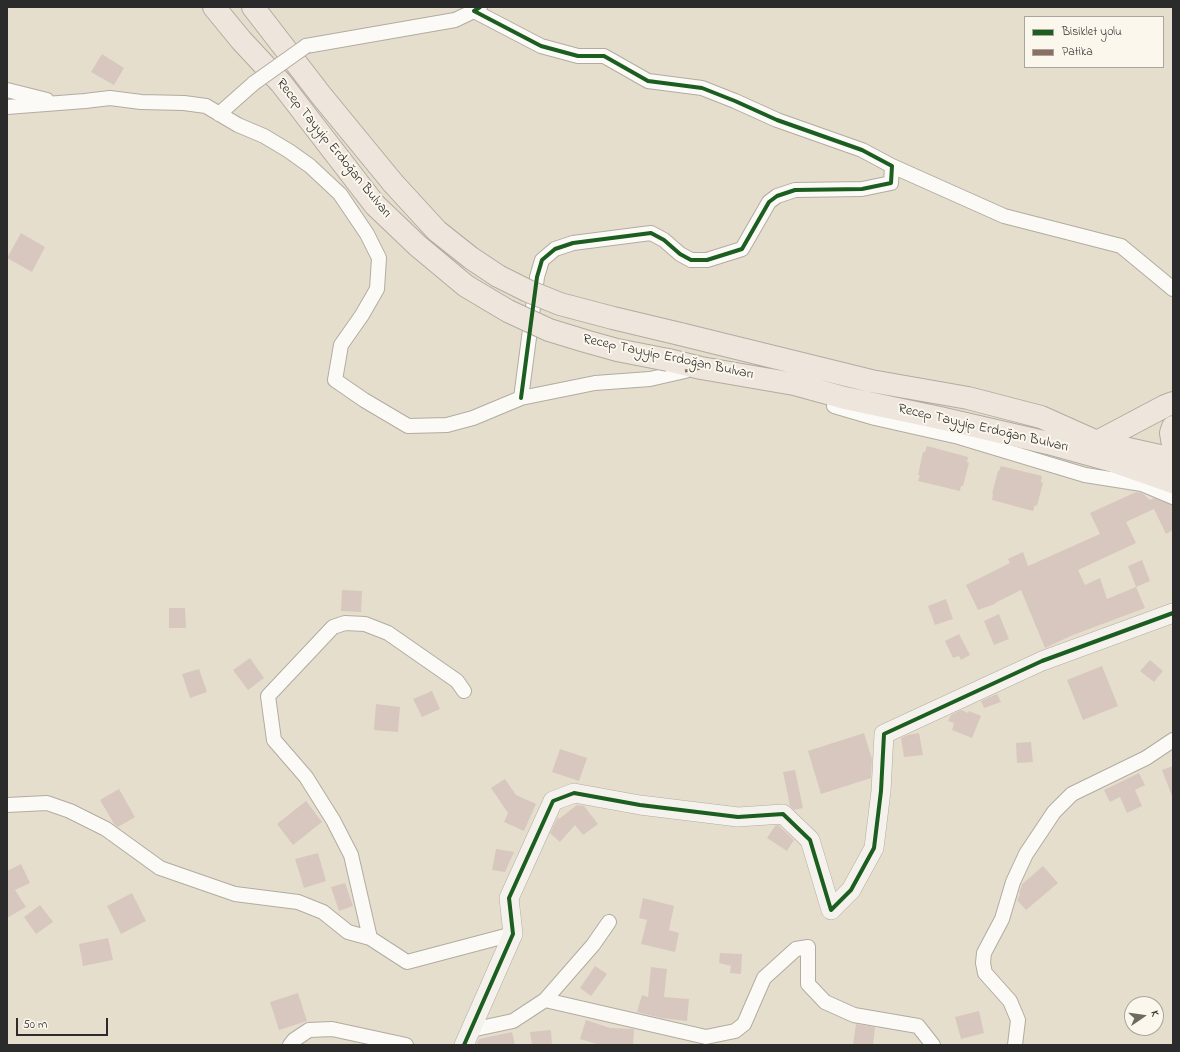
<!DOCTYPE html>
<meta charset="utf-8">
<style>
body{margin:0}
#map{position:relative;width:1180px;height:1052px;overflow:hidden;background:#e6decc;font-family:"Indie Flower",sans-serif}
canvas{display:block}
.frame{position:absolute;inset:0;border:8px solid #2b2b2b;pointer-events:none}
.legend{position:absolute;left:1024px;top:16px;width:140px;height:52px;box-sizing:border-box;background:#fbf7ec;border:1px solid #a8a59f;margin:0;padding:5px 7px;list-style:none;font-size:12px;color:#2b2b2b}
.legend li{display:flex;align-items:center;gap:8px;height:20px}
.legend b{width:20px;border:1px solid #a8a59f}
.north{position:absolute;left:1124px;top:996px;width:40px;height:40px;box-sizing:border-box;background:#fbf7ec;border:1px solid #a8a59f;border-radius:50%;rotate:77deg;font-size:11px;font-weight:700;line-height:16px;text-align:center;color:#2b2b2b}
.north::after{content:'';display:block;margin:auto;width:14px;height:18px;background:#6c6a63;clip-path:polygon(50% 0,100% 100%,50% 72%,0 100%)}
.scale{position:absolute;left:16px;top:1018px;width:92px;height:18px;box-sizing:border-box;border:2px solid #2b2b2b;border-top:0;padding-left:5px;font-size:12px;line-height:14px;white-space:nowrap;color:#2b2b2b;-webkit-text-stroke:3px #fbf7ec;paint-order:stroke}
</style>
<div id="map">
<canvas width="1180" height="1052"></canvas>
<div class="frame"></div>
<ul class="legend">
<li><b style="height:5px;background:#1b5e20"></b>Bisiklet yolu</li>
<li><b style="height:5px;background:#8d6e63"></b>Patika</li>
</ul>
<div class="north">K</div>
<div class="scale">50 m</div>
</div>
<script>
const ctx = document.querySelector('canvas').getContext('2d');
ctx.lineJoin = 'round';
function paint(path, color) { ctx.fillStyle = color; ctx.fill(path, 'evenodd'); }
const toPath = rows => new Path2D(rows.map(r => 'M' + r).join(''));
function stroke(path, color, width, dash) { ctx.strokeStyle = color; ctx.lineWidth = width; ctx.lineCap = dash ? 'butt' : 'round'; ctx.setLineDash(dash || []); ctx.stroke(path); }
function write(font, color, halo, rows, align = 'center') {
  ctx.font = font + ' "Indie Flower",sans-serif'; ctx.lineWidth = 4; ctx.setLineDash([]); ctx.textBaseline = 'middle'; ctx.strokeStyle = halo; ctx.fillStyle = color; for (const [text, x, y, turn = 0] of rows) {
    ctx.save(); ctx.translate(x, y); ctx.rotate((+turn || 0) * Math.PI / 180); ctx.textAlign = isNaN(turn) ? turn : align; if (halo) ctx.strokeText(text, 0, 0); ctx.fillText(text, 0, 0); ctx.restore();
  }
}
paint(toPath([
 [102,54,124,68,114,85,91,72],
 [21,233,45,247,32,272,7,258],
 [927,446,968,457,967,462,969,463,963,486,961,486,960,491,918,481,920,475,918,475,923,452,925,452],
 [1001,466,1042,476,1041,482,1043,483,1037,506,1035,505,1033,511,992,500,993,494,992,494,998,471,999,471],
 [1136,492,1142,493,1150,500,1154,498,1173,505,1173,530,1166,534,1154,509,1126,522,1136,543,1078,570,1085,585,1100,578,1107,599,1136,587,1145,608,1073,635,1045,648,1021,590,995,603,995,604,978,610,966,585,1010,563,1008,559,1023,552,1028,566,1100,534,1090,513],
 [1142,560,1150,581,1136,587,1128,566],
 [342,590,362,591,361,612,341,611],
 [946,599,953,619,935,625,928,606],
 [169,608,185,608,186,628,169,628],
 [999,614,1009,639,994,645,984,621],
 [959,634,970,655,961,660,959,656,953,658,945,641],
 [250,658,264,678,248,690,233,670],
 [1150,660,1163,671,1154,682,1140,671],
 [1102,666,1118,706,1083,720,1067,680],
 [199,669,207,692,190,698,182,674],
 [432,691,440,709,422,717,413,699],
 [997,694,1001,702,984,708,981,701],
 [376,704,400,707,398,732,374,730],
 [961,710,968,713,969,711,981,716,972,738,952,730,954,723,948,721,951,715],
 [864,733,872,759,871,778,821,794,808,751],
 [919,733,923,755,904,757,901,738,908,735],
 [1031,742,1033,762,1017,763,1016,743],
 [560,749,587,758,579,781,552,772],
 [1173,766,1173,796,1172,796,1162,770],
 [795,770,803,808,794,810,790,806,783,772],
 [1139,773,1145,785,1135,790,1142,806,1127,813,1120,797,1110,802,1104,790],
 [505,779,516,795,536,804,524,831,504,822,508,813,491,788],
 [119,789,135,817,118,827,114,824,100,800],
 [306,801,322,822,293,845,277,824],
 [577,805,584,806,598,824,583,835,575,825,560,842,550,833,558,817,559,819],
 [778,825,794,840,787,851,767,838,775,826],
 [496,849,514,852,505,872,492,870],
 [318,853,326,881,304,888,295,859],
 [21,864,30,883,15,890,26,907,7,918,7,871],
 [1043,866,1058,883,1026,910,1017,900,1020,894,1019,892,1022,886,1021,885],
 [345,883,353,906,339,911,331,887],
 [132,893,146,921,121,934,107,906],
 [643,898,674,906,669,930,679,933,675,952,641,944,647,920,639,918],
 [40,905,53,922,36,934,24,917],
 [108,938,113,960,83,966,79,944],
 [720,953,742,954,741,974,730,973,731,966,719,963],
 [595,966,607,974,591,996,580,988],
 [651,967,667,969,664,997,689,999,687,1021,661,1018,637,1012,642,995,648,997],
 [298,993,307,1021,279,1030,270,1002],
 [979,1011,984,1033,961,1039,955,1017],
 [586,1020,610,1028,634,1029,633,1045,601,1045,580,1039],
 [856,1024,875,1027,873,1045,853,1045],
 [551,1030,552,1045,532,1045,530,1032],
 [512,1032,515,1045,476,1045,479,1039]
]), '#d7c7bf');
const street = toPath([
 [480,7,474,11,541,46,578,56,604,56,648,81,702,88,735,101,777,120,862,150,892,166,891,183,862,189,795,190,777,196,769,202,742,249,707,260,691,260,680,254,664,240,651,233,573,243,555,249,542,260,537,277,521,398],
 [306,46,455,20,474,11],
 [7,90,47,100],
 [7,107,85,101,110,98,141,102,184,103,206,106,238,125,264,136,289,151,310,166,340,194,367,234,379,258,377,289,362,315,341,345,335,380,364,400,408,426,447,425,473,418,521,398,595,383,650,379,685,371],
 [219,114,254,83],
 [892,166,1004,216,1121,246,1173,289],
 [834,406,875,418,959,437,1085,475,1142,484,1173,497],
 [7,805,47,803,70,811,106,829,160,868,235,894,298,902,323,912,348,932,370,938,407,962,513,934],
 [370,938,351,855,333,820,306,777,274,740,268,696,333,627,345,623,365,624,388,633,457,681,464,691],
 [545,1000,706,1037,735,1031,744,1024,764,978,796,949,808,947,808,984,825,1002,854,1015,918,1026,933,1045],
 [471,1030,513,1021,545,1000,593,945,609,922],
 [290,1045,294,1040,309,1030,332,1029,406,1045],
 [1015,1045,1018,1020,1010,1001,985,973,983,963,984,953,1002,919,1013,882,1026,854,1054,812,1072,794,1146,758,1173,740]
]);
const secondary = toPath([
 [464,1045,513,934,509,898,553,801,574,793,640,805,738,817,783,814,810,840,831,910,851,890,874,848,881,791,884,734,1042,661,1173,613]
]);
const primary = toPath([
 [214,7,241,40,281,83,375,205],
 [253,7,320,94,393,183],
 [680,334,871,381,968,398,1041,417,1097,442,1173,459],
 [668,360,701,368,794,384,845,398,940,418,1048,443,1113,461,1173,482],
 [1173,427,1171,433,1173,445],
 [1097,442,1165,406,1173,403]
]);
stroke(street, '#b1aca1', 16);
stroke(secondary, '#b1aca1', 20);
stroke(primary, '#b1aca1', 24);
stroke(street, '#fbfaf7', 14);
stroke(secondary, '#f5f2ed', 19);
stroke(primary, '#eee5dc', 22);
const streetBridge = toPath([
 [254,83,306,46]
]);
const primaryBridge = toPath([
 [393,183,437,231,471,258,498,276,528,291,560,304,613,318,680,334],
 [375,205,418,246,466,286,508,311,549,330,585,341,617,350,668,360]
]);
stroke(streetBridge, '#b1aca1', 16, []);
stroke(primaryBridge, '#b1aca1', 24, []);
stroke(streetBridge, '#fbfaf7', 14);
stroke(primaryBridge, '#eee5dc', 22);
stroke(toPath([
 [685,371,701,368]
]), '#8d6e63', 3, [6, 3]);
stroke(toPath([
 [480,7,474,11,541,46,578,56,604,56,648,81,702,88,735,101,777,120,862,150,892,166,891,183,862,189,795,190,777,196,769,202,742,249,707,260,691,260,680,254,664,240,651,233,573,243,555,249,542,260,537,277,521,398],
 [464,1045,513,934,509,898,553,801,574,793,640,805,738,817,783,814,810,840,831,910,851,890,874,848,881,791,884,734,1042,661,1173,613]
]), '#1b5e20', 4);
write('14px', '#2b2b2b', '#fbf7ec', [
 ["Recep Tayyip Erdoğan Bulvarı",333,149,51],
 ["Recep Tayyip Erdoğan Bulvarı",668,358,12],
 ["Recep Tayyip Erdoğan Bulvarı",983,429,13]
]);
</script>
